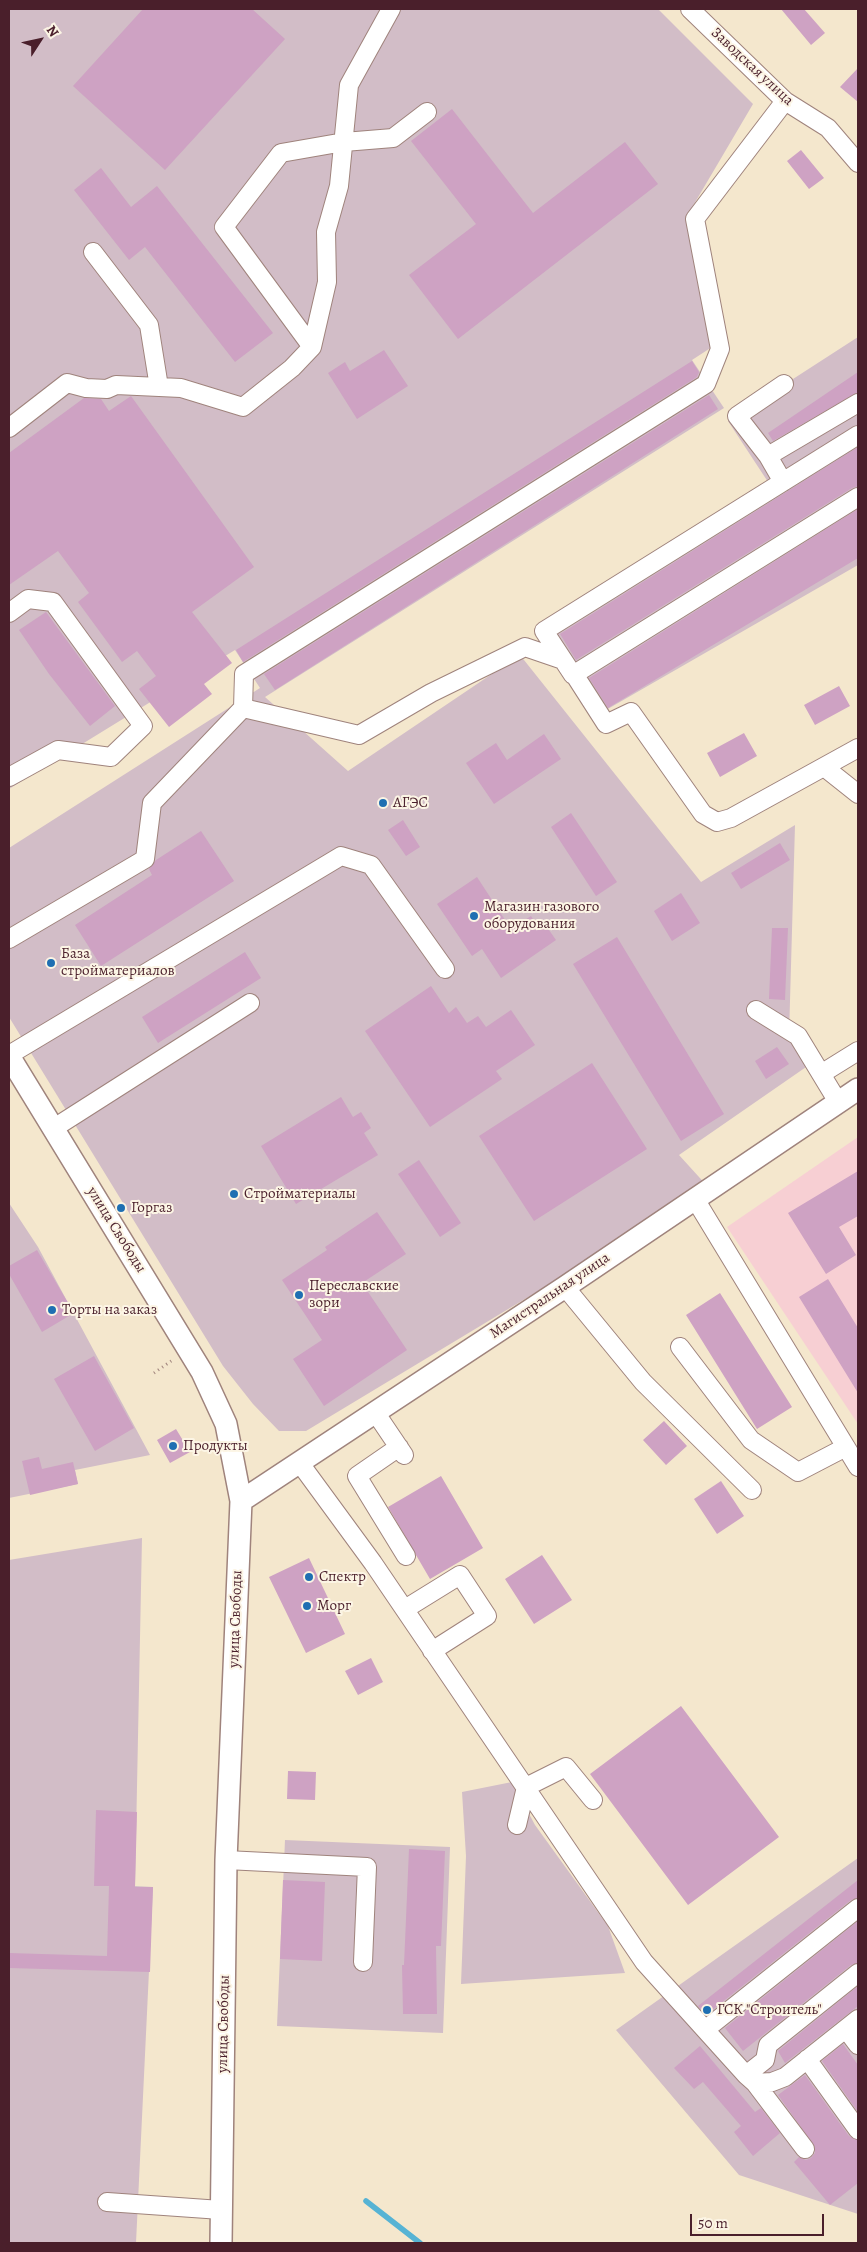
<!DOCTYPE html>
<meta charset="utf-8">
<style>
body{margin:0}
#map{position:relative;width:867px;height:2252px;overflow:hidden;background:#f4e7cd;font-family:Alegreya,serif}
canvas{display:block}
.frame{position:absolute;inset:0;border:10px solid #4a1f2b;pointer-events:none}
.north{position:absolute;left:15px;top:15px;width:50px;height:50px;-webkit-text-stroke:4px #fcf5e5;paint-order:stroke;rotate:55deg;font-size:14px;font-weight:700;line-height:20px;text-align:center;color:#4a1f2b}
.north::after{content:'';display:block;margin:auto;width:18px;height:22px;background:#4a1f2b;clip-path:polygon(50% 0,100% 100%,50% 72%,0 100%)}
.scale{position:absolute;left:690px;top:2214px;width:134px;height:22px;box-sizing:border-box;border:2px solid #4a1f2b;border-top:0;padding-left:6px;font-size:15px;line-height:18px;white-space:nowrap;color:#4a1f2b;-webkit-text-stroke:4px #fcf5e5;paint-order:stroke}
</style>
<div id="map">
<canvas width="867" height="2252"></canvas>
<div class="frame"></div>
<div class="north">N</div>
<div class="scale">50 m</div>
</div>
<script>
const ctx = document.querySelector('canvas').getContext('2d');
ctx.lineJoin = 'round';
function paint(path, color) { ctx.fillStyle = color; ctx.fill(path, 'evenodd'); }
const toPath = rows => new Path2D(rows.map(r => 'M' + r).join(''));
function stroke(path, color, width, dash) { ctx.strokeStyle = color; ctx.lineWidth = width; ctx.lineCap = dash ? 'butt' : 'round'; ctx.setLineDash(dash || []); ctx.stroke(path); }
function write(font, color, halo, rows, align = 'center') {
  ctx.font = font + ' Alegreya,serif'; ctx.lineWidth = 4; ctx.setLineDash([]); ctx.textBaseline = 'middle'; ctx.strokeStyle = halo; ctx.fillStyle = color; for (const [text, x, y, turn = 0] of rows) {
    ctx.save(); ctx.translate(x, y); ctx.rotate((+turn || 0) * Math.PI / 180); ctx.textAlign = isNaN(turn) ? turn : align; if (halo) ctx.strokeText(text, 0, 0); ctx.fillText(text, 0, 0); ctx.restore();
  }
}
paint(toPath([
 [858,1137,858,1424,727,1227]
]), '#f7cfd3');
paint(toPath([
 [9,9,658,9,753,104,687,216,712,347,692,360,724,408,265,697,348,771,520,655,701,882,795,825,789,1036,809,1065,679,1155,709,1188,306,1431,279,1431,253,1404,223,1366,9,1017,9,848,260,688,235,650,9,789],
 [858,337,858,565,599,714,543,631,772,488,728,421],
 [9,1203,38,1247,150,1455,75,1470,78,1484,9,1498],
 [142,1538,135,1886,153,1887,136,2243,9,2243,9,1560],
 [512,1782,535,1825,608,1926,625,1973,461,1984,466,1856,462,1792],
 [285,1840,450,1847,443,2033,277,2026],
 [858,1858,858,2214,739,2175,616,2030]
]), '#d2bdc7');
stroke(toPath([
 [366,2201,420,2243]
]), '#56b3d4', 5.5);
paint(toPath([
 [143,9,252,9,285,39,165,170,73,86],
 [781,9,804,9,825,33,811,45],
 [858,68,858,102,840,87],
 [452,109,533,213,625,142,658,184,458,339,409,275,476,224,411,141],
 [801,150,824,178,809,189,787,161],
 [101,168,131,207,157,186,273,333,235,362,145,247,129,260,74,190],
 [384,350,408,386,357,419,328,373,345,362,350,371],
 [692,361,699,372,697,377,243,662,236,650],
 [858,372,858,392,773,441,768,433],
 [709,395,718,409,275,690,264,674],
 [131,396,254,567,192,612,232,663,204,684,212,694,169,727,139,689,156,676,137,651,122,662,78,602,89,593,58,551,9,585,9,453,84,398,101,399,109,411],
 [858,447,858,486,852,488,576,660,560,634],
 [858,509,858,558,608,708,589,678],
 [46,612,115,706,90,726,49,674,19,630],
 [839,686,850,706,815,725,804,705],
 [744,733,757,756,720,777,707,753],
 [544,734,561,759,494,804,466,763,496,743,507,760],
 [571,813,617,882,596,896,551,827],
 [403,820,420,847,406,856,388,830],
 [201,831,234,881,101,966,75,925,152,875,149,869,156,860],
 [780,843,790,860,741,889,731,873],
 [477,877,511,929,531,916,538,927,544,923,556,940,501,978,482,949,472,956,437,904],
 [681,893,700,923,672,941,654,911],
 [772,928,788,928,785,1000,769,999],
 [617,937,724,1114,681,1141,573,964],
 [245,952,261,978,158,1043,142,1017],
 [431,986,449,1013,456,1007,467,1023,478,1016,486,1027,511,1010,535,1045,496,1071,502,1079,430,1127,365,1031],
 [777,1047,789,1064,766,1079,755,1061],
 [592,1063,647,1149,534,1221,479,1136],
 [341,1097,353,1117,361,1112,371,1128,364,1133,378,1155,296,1204,261,1146],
 [419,1160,461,1223,440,1237,398,1174],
 [858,1171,858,1216,839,1227,856,1255,826,1274,788,1213],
 [377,1212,406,1254,362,1283,407,1350,324,1406,293,1359,322,1340,282,1280,327,1250,325,1247],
 [37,1250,74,1313,42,1332,9,1274,9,1266],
 [828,1279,858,1328,858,1393,799,1297],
 [720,1293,792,1407,757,1429,686,1315],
 [94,1356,134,1428,95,1451,54,1379],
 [664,1421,687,1446,666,1465,643,1440],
 [176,1429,190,1452,170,1463,157,1440],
 [39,1457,42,1469,73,1462,78,1484,30,1495,22,1461],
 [441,1476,483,1548,430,1579,388,1507],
 [721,1481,744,1516,717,1534,694,1499],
 [542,1555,572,1600,534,1624,505,1579],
 [309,1558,345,1634,306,1653,269,1577],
 [371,1658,383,1682,358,1695,345,1671],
 [681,1706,779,1837,688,1905,590,1774],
 [288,1771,316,1772,315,1800,287,1799],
 [96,1810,137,1812,135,1887,153,1887,150,1972,9,1968,9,1953,107,1956,109,1886,94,1886],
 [409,1849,445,1851,441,1946,436,1946,437,2014,403,2014,402,1965,404,1965],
 [283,1880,325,1882,322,1961,280,1959],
 [858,1880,858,1898,851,1900,706,2015,698,2006],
 [858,1921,858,1963,851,1965,743,2051,725,2028],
 [858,1986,858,2006,785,2063,778,2051],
 [843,2044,858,2065,858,2112,822,2061],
 [700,2046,755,2112,761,2108,780,2133,753,2156,734,2132,741,2126,703,2082,694,2089,674,2068],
 [805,2075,849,2136,858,2140,858,2183,830,2205,794,2162,799,2157,806,2160,811,2158,815,2153,815,2147,778,2095]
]), '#cea2c3');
const minor = toPath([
 [690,9,785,101,828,128,858,163],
 [93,252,149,325,159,387],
 [312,347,224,227,281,153,344,142,393,138,427,112],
 [784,384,737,416,768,456,858,403],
 [9,428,67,383,86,388,107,389,116,385,181,388,243,407,292,368,312,347,327,282,326,232,339,186,349,85,391,9],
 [858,435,544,631,573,675,858,497],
 [768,456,783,482],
 [9,613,28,599,53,602,143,726,111,757,58,750,9,777],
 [574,674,606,724,631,712,703,814,717,822,731,818,858,748],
 [243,708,359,735,431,693,525,647,563,660],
 [824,767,858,794],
 [9,939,145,859,152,803,243,708,244,674,706,384,720,349,695,219,785,101],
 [756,1010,798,1036,838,1102],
 [9,1055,341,856,371,865,445,969],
 [821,1074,858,1051],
 [54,1128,250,1003],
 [695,1199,858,1467],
 [565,1287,643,1382,752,1490],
 [680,1347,751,1440,798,1472,846,1447],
 [375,1412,404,1455],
 [399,1447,357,1476,406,1556],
 [299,1462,373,1563,644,1962,746,2075,755,2083,772,2082,785,2077,858,2019],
 [405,1609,460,1575,487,1616,432,1651],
 [517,1825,526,1787,566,1767,593,1800],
 [226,1860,367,1867,363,1962],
 [706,2029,858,1908],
 [846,2029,858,2045],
 [807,2059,858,2130],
 [746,2075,765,2060,768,2045,858,1973],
 [755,2083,805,2149],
 [107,2202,221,2210]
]);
const major = toPath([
 [9,1056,202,1372,226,1424,241,1501,226,1860,221,2243],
 [241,1501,565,1287,858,1089]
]);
stroke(minor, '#9f837c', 20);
stroke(major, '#9f837c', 24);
stroke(toPath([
 [154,1373,174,1359]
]), '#9f837c', 3, [1, 4]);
stroke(minor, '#fff', 18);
stroke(major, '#fff', 21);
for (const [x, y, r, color] of [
 [383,803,5,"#1f6fb2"],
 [474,916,5,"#1f6fb2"],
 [51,963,5,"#1f6fb2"],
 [234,1194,5,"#1f6fb2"],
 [121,1208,5,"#1f6fb2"],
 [299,1295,5,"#1f6fb2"],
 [52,1310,5,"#1f6fb2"],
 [173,1446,5,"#1f6fb2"],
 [309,1577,5,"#1f6fb2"],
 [307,1606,5,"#1f6fb2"],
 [707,2010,5,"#1f6fb2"]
]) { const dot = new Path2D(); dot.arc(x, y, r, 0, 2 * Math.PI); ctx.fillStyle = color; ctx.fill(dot); stroke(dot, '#fcf5e5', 2); }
write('15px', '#4a1f2b', '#fcf5e5', [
 ["Заводская улица",752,67,43],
 ["улица Свободы",116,1230,58],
 ["Магистральная улица",550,1296,-34],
 ["улица Свободы",236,1619,-88],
 ["улица Свободы",224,2024,-89]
]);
write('15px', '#4a1f2b', '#fcf5e5', [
 ["АГЭС",393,803],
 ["Магазин газового",484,907],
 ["оборудования",484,924],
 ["База",61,954],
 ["стройматериалов",61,971],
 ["Стройматериалы",244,1194],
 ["Горгаз",131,1208],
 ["Переславские",309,1286],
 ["зори",309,1303],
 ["Торты на заказ",62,1310],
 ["Продукты",183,1446],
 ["Спектр",319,1577],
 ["Морг",317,1606],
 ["ГСК \"Строитель\"",717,2010]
], 'left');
</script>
